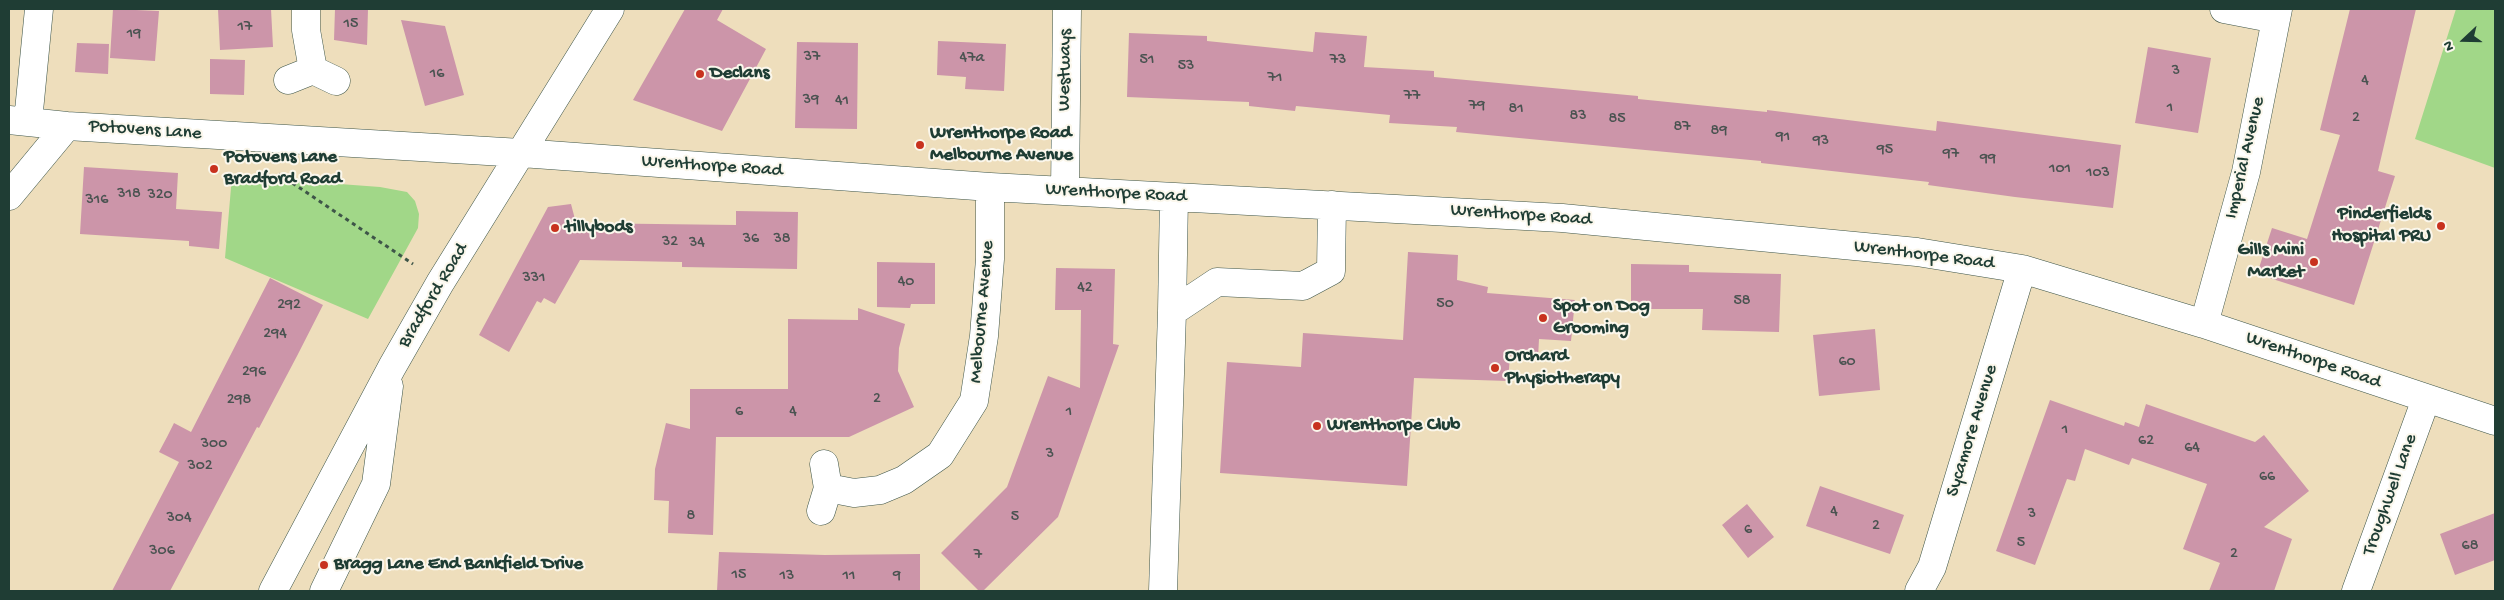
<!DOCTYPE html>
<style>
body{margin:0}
#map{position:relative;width:2504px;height:600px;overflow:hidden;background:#eedebc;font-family:"Gochi Hand",sans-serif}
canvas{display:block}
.frame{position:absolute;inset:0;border:10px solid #1f3d34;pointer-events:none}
.north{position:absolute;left:2439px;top:15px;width:50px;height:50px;-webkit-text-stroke:4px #fbf7ec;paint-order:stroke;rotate:249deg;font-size:14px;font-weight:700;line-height:20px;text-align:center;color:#1f3d34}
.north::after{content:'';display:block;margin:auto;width:18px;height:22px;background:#1f3d34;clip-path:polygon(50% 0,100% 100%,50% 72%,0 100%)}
</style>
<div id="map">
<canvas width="2504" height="600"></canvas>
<div class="frame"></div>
<div class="north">N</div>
</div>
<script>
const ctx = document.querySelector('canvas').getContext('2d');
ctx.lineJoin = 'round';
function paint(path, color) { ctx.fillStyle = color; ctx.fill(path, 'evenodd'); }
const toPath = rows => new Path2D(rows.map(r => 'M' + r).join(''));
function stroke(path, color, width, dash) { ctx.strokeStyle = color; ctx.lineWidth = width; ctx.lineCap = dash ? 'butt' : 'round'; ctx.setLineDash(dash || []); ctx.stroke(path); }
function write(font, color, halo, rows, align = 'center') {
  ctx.font = font + ' "Gochi Hand",sans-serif'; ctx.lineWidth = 4; ctx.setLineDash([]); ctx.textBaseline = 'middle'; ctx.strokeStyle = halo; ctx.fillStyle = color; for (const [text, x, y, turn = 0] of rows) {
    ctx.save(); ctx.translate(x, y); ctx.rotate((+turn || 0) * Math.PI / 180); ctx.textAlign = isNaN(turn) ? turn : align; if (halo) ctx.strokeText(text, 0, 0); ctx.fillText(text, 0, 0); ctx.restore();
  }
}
paint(toPath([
 [2456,9,2495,9,2495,168,2415,139],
 [232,176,380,187,407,192,415,201,419,214,418,228,368,319,225,258]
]), '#a1d788');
paint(toPath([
 [113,9,159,11,155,61,110,58],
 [218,9,271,9,273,47,220,50],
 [335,9,368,9,367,45,334,40],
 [685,9,723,9,717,20,766,49,722,131,633,100],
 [2350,9,2416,9,2378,171,2395,176,2354,305,2257,274,2272,228,2307,239,2340,135,2320,130],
 [401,20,445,26,464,95,425,106],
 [1315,32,1367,36,1364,67,1434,71,1434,77,1638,96,1638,99,1767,112,1767,110,1936,131,1937,121,2121,145,2113,208,2015,197,1928,185,1929,182,1761,163,1761,161,1456,132,1457,127,1389,123,1390,115,1296,106,1295,111,1249,106,1249,102,1127,97,1129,33,1207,36,1207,41,1313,52],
 [938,41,1006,44,1004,91,965,89,966,77,937,75],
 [797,42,858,43,857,129,795,128],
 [77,43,109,44,108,74,75,72],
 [2148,47,2211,58,2198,133,2135,123],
 [210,59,245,60,244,95,210,94],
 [84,167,178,173,176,209,222,212,219,249,189,246,189,241,80,234],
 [571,204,576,223,736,225,736,211,798,212,797,269,682,267,682,262,580,260,555,304,544,298,541,303,537,301,509,352,479,335,548,207],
 [1408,252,1458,255,1457,280,1488,287,1487,293,1575,300,1571,341,1539,339,1538,358,1510,356,1508,381,1414,378,1407,486,1220,473,1227,362,1301,367,1303,333,1403,340],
 [877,262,935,263,935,304,911,304,910,308,877,307],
 [1631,264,1689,265,1689,272,1781,274,1779,332,1702,330,1703,309,1631,309],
 [1056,268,1115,269,1113,344,1119,345,1058,517,983,591,979,591,941,553,1007,487,1048,376,1080,388,1081,310,1055,310],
 [270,278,323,305,297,356,259,428,257,427,170,591,112,591,179,462,159,452,167,437,174,423,191,432],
 [858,308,905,324,899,348,898,371,914,407,849,437,716,437,713,535,668,533,669,501,654,500,655,469,666,423,690,429,690,389,788,389,788,319,858,320],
 [1875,329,1880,390,1819,396,1813,335],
 [2050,400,2124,426,2125,422,2139,427,2146,404,2255,442,2264,435,2309,491,2264,527,2292,539,2274,591,2209,591,2220,563,2183,549,2207,484,2132,458,2129,465,2085,449,2075,481,2067,479,2035,565,1996,551],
 [1820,486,1904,515,1890,554,1806,526],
 [1747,504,1774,537,1748,558,1722,525],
 [2495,513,2495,560,2455,575,2440,534],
 [719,552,825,555,920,554,920,591,717,591]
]), '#cc95a9');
const minor = toPath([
 [306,9,306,30,313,70],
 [2224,9,2276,19],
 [288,80,313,70,336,81],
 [9,120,67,126,521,153,990,187,1562,218,1917,252,2022,269,2204,324,2495,421],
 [28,121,39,9],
 [1065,191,1067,9],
 [9,196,67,126],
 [1172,312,1174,197],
 [2204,324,2246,172,2278,9],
 [828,488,854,493,880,490,904,480,940,455,974,401,984,336,990,259,990,187],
 [821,511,828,488,824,464],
 [273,591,392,367,440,283,610,9],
 [324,591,376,484,389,386],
 [1163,591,1172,312,1217,282,1303,286,1331,271,1332,205],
 [1919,591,1932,567,2022,269],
 [2356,591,2426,399]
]);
stroke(minor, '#3e5548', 29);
stroke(toPath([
 [279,174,413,264]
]), '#3e5548', 3, [4, 4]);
stroke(minor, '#fff', 28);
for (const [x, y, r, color] of [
 [700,74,5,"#c8321e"],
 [920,145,5,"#c8321e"],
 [214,169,5,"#c8321e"],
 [2441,226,5,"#c8321e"],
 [555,228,5,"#c8321e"],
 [2314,262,5,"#c8321e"],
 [1543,318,5,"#c8321e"],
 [1495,368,5,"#c8321e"],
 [1317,426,5,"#c8321e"],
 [324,565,5,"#c8321e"]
]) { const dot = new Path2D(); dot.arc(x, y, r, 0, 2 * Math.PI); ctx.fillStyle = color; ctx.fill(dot); stroke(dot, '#fbf7ec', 2); }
write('16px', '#4a5351', null, [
 ["15",351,25],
 ["17",245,28],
 ["19",134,35],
 ["37",812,58],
 ["47a",972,59],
 ["51",1147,61],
 ["73",1338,61],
 ["53",1186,67],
 ["3",2176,72],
 ["16",437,75],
 ["71",1275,79],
 ["4",2365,82],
 ["77",1412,97],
 ["39",811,101],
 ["41",842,102],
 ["79",1477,107],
 ["1",2170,109],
 ["81",1516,110],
 ["83",1578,117],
 ["2",2356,119],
 ["85",1617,120],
 ["87",1682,128],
 ["89",1719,132],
 ["91",1783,138],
 ["93",1821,142],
 ["95",1885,151],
 ["97",1951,155],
 ["99",1988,160],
 ["101",2060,170],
 ["103",2098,174],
 ["318",129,195],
 ["320",160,196],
 ["316",97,201],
 ["36",751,240],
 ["38",782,240],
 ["32",670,243],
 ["34",697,244],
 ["331",534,279],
 ["40",906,283],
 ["42",1085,289],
 ["58",1742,302],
 ["50",1445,305],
 ["292",289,306],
 ["294",275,335],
 ["60",1847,363],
 ["296",254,373],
 ["2",877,400],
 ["298",239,401],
 ["6",739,413],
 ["4",793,413],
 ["1",1069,413],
 ["1",2065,431],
 ["62",2146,442],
 ["300",214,445],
 ["64",2192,449],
 ["3",1050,455],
 ["302",200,467],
 ["66",2267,478],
 ["4",1834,513],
 ["3",2032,515],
 ["8",691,517],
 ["5",1015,518],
 ["304",179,519],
 ["2",1876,527],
 ["6",1748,531],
 ["5",2021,544],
 ["68",2470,547],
 ["306",162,552],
 ["2",2234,555],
 ["7",978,556],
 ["15",739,576],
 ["13",787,577],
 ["11",849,577],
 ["9",897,577]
]);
write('19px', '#1f3d34', '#fbf7ec', [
 ["Westways",1066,70,-89],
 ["Potovens Lane",145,131,4],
 ["Imperial Avenue",2246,158,-77],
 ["Wrenthorpe Road",712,167,4],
 ["Wrenthorpe Road",1116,194,3],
 ["Wrenthorpe Road",1521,216,4],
 ["Wrenthorpe Road",1924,256,7],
 ["Bradford Road",434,296,-59],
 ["Melbourne Avenue",983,312,-85],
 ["Wrenthorpe Road",2313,361,19],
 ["Sycamore Avenue",1973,431,-73],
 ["Troughwell Lane",2391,495,-70]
]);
write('bold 19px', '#1f3d34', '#fbf7ec', [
 ["Declans",710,74],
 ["Wrenthorpe Road",930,134],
 ["Melbourne Avenue",930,156],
 ["Potovens Lane",224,158],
 ["Bradford Road",224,180],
 ["Pinderfields",2431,215,"right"],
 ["Hospital PRU",2431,237,"right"],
 ["tillybods",565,228],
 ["Gills Mini",2304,251,"right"],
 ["Market",2304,273,"right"],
 ["Spot on Dog",1553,307],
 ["Grooming",1553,329],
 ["Orchard",1505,357],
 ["Physiotherapy",1505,379],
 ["Wrenthorpe Club",1327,426],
 ["Bragg Lane End Bankfield Drive",334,565]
], 'left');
</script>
